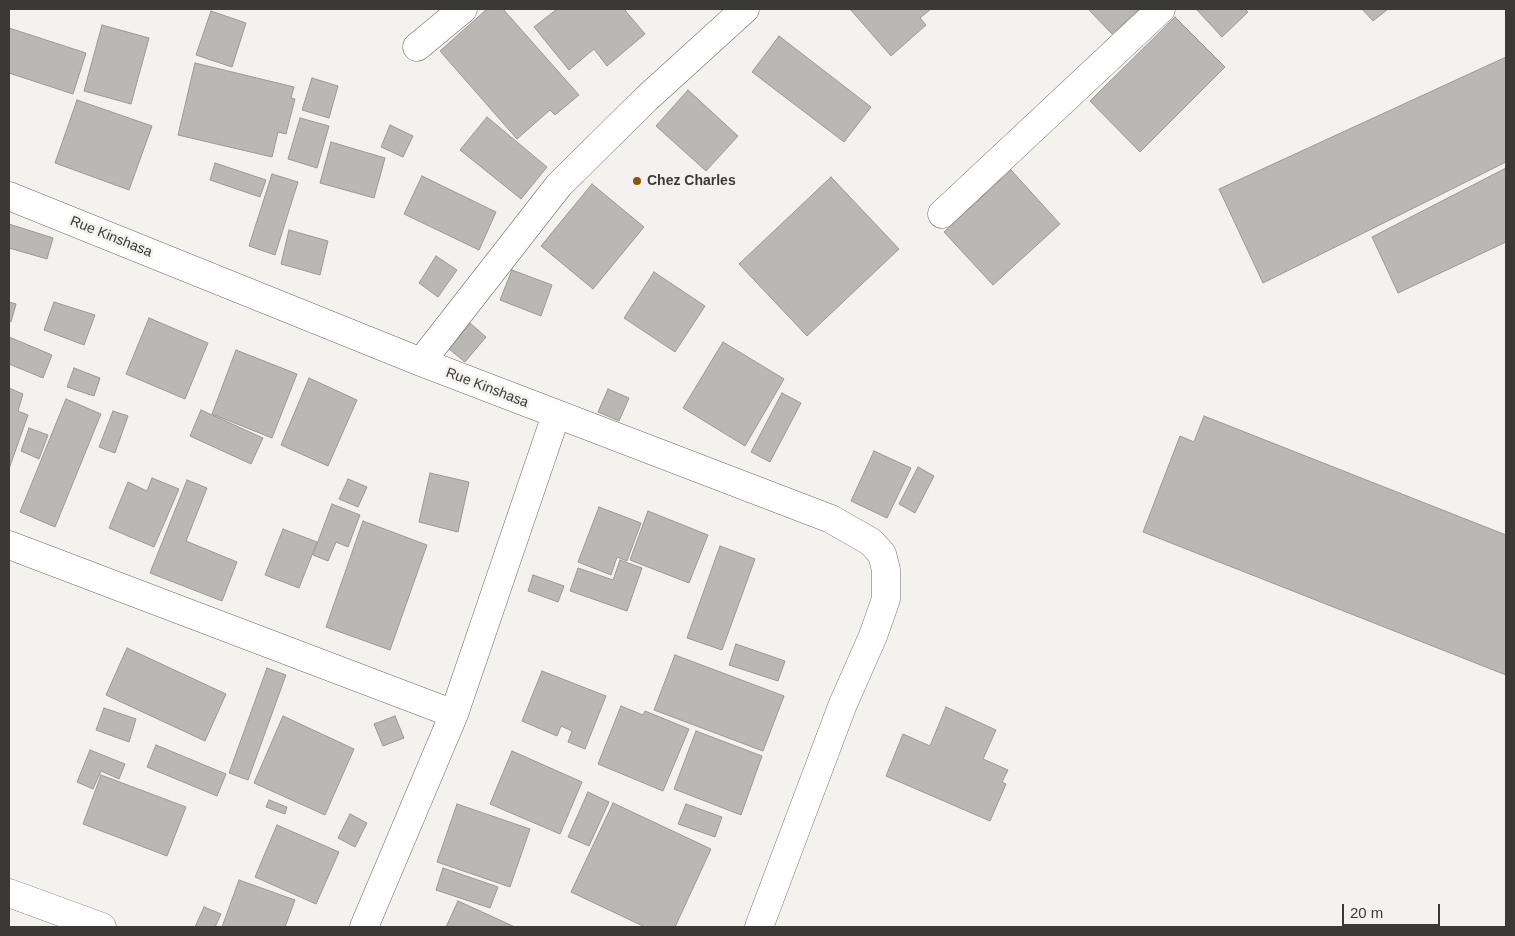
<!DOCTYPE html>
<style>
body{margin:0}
#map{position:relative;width:1515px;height:936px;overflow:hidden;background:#f4f2ef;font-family:Helvetica,sans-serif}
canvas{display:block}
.frame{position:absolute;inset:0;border:10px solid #3a3938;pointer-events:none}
.scale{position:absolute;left:1342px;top:904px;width:98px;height:22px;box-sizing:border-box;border:2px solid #3a3938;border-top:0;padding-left:6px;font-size:15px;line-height:18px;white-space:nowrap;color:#3a3938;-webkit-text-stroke:4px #f4f2ef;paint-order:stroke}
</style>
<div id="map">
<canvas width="1515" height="936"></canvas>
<div class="frame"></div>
<div class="scale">20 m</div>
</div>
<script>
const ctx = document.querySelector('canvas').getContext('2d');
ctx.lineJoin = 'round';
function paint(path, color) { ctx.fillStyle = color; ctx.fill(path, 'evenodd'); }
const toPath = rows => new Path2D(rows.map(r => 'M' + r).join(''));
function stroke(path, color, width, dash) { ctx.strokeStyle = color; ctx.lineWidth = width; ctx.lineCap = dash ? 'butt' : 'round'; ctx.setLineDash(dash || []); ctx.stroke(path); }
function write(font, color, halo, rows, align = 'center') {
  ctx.font = font + ' Helvetica,sans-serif'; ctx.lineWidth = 5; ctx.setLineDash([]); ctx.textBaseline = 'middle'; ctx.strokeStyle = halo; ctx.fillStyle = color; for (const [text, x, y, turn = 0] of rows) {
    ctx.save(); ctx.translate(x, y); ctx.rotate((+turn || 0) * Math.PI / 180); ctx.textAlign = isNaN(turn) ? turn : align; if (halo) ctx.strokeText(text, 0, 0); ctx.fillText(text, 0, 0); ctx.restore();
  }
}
const building = toPath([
 [487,9,503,9,579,95,555,115,550,110,517,139,440,51,487,9],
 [557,9,624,9,645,34,607,66,594,49,569,70,534,27,557,9],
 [850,9,931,9,920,18,926,25,891,56,850,9],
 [1088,9,1139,9,1112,34,1088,9],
 [1198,9,1245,9,1248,12,1222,37,1197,10,1198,9],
 [1362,9,1388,9,1373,21,1362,9],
 [211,11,246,23,232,67,196,55,211,11],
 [1175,17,1225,67,1140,152,1090,101,1175,17],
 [102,25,149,38,131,104,84,91,102,25],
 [9,28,86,53,73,94,9,73,9,28],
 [779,36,871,107,844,142,752,72,779,36],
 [1506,57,1506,162,1263,283,1219,189,1506,57],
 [195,63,294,87,291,98,295,99,286,134,278,132,272,157,178,135,195,63],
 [312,78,338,86,329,118,302,110,312,78],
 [688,90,738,136,706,171,656,126,688,90],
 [77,100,152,126,129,190,55,163,77,100],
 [487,117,547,167,521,199,460,150,487,117],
 [300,118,329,126,317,168,288,159,300,118],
 [390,125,413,136,403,157,381,147,390,125],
 [331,142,385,158,374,198,320,183,331,142],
 [215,163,266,180,260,197,210,180,215,163],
 [1506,168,1506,242,1398,293,1372,237,1506,168],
 [1011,170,1060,224,993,285,944,232,1011,170],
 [272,174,298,182,275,255,249,246,272,174],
 [422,176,496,212,479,250,404,214,422,176],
 [831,177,899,249,807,336,739,264,831,177],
 [592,184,644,227,593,289,541,246,592,184],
 [9,224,53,238,47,259,9,248,9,224],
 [289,230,328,241,320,275,281,264,289,230],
 [436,256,457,270,438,297,419,283,436,256],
 [512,270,552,285,541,316,500,300,512,270],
 [654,272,705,306,675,352,624,318,654,272],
 [9,302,16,304,11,322,9,321,9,302],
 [54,302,95,315,84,345,44,330,54,302],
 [149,318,208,343,185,399,126,374,149,318],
 [470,323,486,337,465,362,449,349,470,323],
 [9,337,52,355,43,378,9,364,9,337],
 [723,342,784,379,745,446,683,408,723,342],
 [236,350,297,374,272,438,212,414,236,350],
 [74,368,100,378,94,396,67,387,74,368],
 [309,378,357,400,328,466,281,445,309,378],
 [9,388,23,394,18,411,28,415,9,469,9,388],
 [608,389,629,398,619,421,598,412,608,389],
 [782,393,801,403,770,462,751,452,782,393],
 [66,399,101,414,55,527,20,512,66,399],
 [201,410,263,438,251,464,190,436,201,410],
 [113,411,128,416,115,453,99,447,113,411],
 [1204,416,1506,535,1506,675,1143,532,1180,436,1194,442,1204,416],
 [29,428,48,435,39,459,21,451,29,428],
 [874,451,911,468,887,518,851,501,874,451],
 [918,467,934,476,915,513,899,504,918,467],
 [430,473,469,482,458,532,419,522,430,473],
 [152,478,179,489,154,547,109,528,128,482,147,491,152,478],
 [348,479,367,487,358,507,339,499,348,479],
 [187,480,207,488,186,541,237,562,222,601,150,573,187,480],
 [332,504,360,515,348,547,336,542,328,561,313,555,332,504],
 [599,507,641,523,627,561,617,557,611,575,578,562,599,507],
 [648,511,708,535,689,583,630,560,648,511],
 [363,521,427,545,390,650,326,627,363,521],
 [283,529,317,542,299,588,265,575,283,529],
 [720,546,755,559,722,650,687,638,720,546],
 [620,560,642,568,627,611,570,591,578,568,613,580,620,560],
 [533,575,564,586,558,602,528,591,533,575],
 [736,644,785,661,778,681,729,665,736,644],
 [127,648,226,694,205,741,106,695,127,648],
 [675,655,784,696,763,751,654,710,675,655],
 [267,668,286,675,248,780,229,773,267,668],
 [542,671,606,696,585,749,568,742,572,731,561,726,557,736,522,721,542,671],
 [621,706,643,715,645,711,689,729,663,791,598,764,621,706],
 [946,707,996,730,983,759,1008,770,1002,782,1006,784,990,821,886,776,903,734,930,746,946,707],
 [104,708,136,719,129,742,96,730,104,708],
 [283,716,354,749,325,815,254,783,283,716],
 [395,716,404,738,383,746,374,724,395,716],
 [696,731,762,756,741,815,674,789,696,731],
 [156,745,226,774,217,796,147,767,156,745],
 [90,750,125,764,119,779,101,771,93,789,77,782,90,750],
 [512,751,582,782,560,834,490,804,512,751],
 [101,775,186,807,167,856,83,824,101,775],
 [588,792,609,802,589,846,568,837,588,792],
 [269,800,287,807,285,814,266,807,269,800],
 [613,803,711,849,675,927,645,927,571,892,613,803],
 [457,804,530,829,510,887,437,862,457,804],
 [686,804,722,817,715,837,678,824,686,804],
 [350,814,367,823,355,847,338,838,350,814],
 [277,825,339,852,316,904,255,877,277,825],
 [443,868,498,887,490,908,436,890,443,868],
 [239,880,295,900,285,927,222,927,239,880],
 [458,901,515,927,446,927,458,901],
 [204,907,221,914,215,927,195,927,204,907]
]);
paint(building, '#bab8b5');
stroke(building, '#9b9896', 1);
const minor = toPath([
 [417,47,463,9],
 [9,196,421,362,831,519,871,542,882,554,886,570,886,599,873,636,843,704,759,927],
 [942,214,1161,9],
 [421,362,559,185,646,99,745,9],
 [9,545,454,714],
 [9,893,102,927],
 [364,927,454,714,556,415]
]);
stroke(minor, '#6c6a68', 29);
stroke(minor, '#fff', 28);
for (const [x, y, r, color] of [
 [637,181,5,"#8b5903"]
]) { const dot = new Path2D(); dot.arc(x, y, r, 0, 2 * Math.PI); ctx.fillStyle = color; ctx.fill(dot); stroke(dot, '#f4f2ef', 2); }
write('bold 14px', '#3a3938', '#f4f2ef', [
 ["Chez Charles",647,181]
], 'left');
write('14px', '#3a3938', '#f4f2ef', [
 ["Rue Kinshasa",111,237,22],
 ["Rue Kinshasa",487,388,21]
]);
</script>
